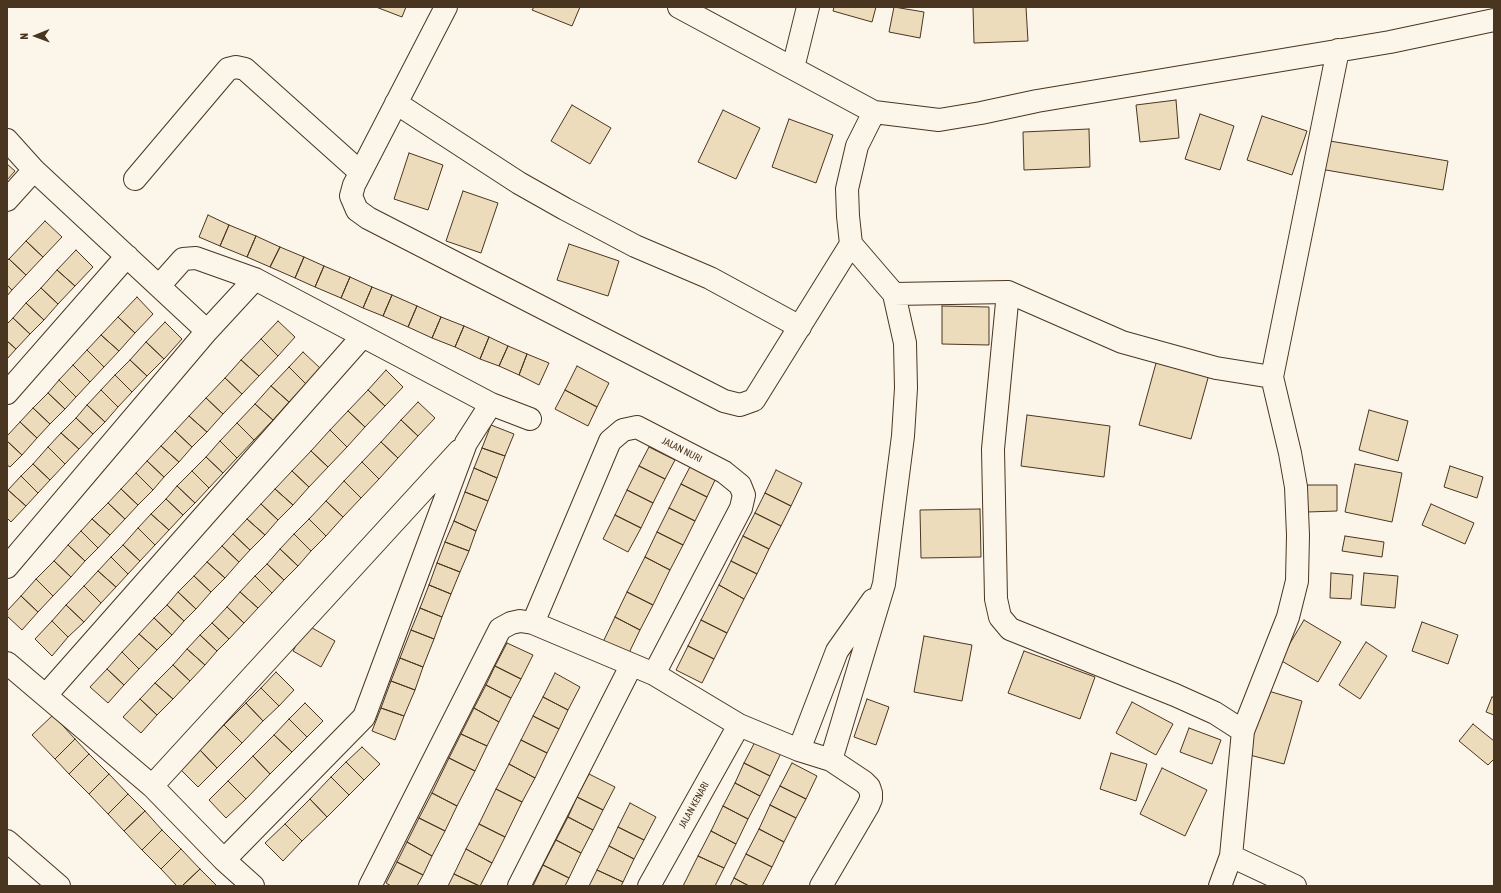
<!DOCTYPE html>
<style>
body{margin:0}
#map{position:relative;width:1501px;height:893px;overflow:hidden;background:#fbf6e9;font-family:"Asap Condensed",sans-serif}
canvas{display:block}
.frame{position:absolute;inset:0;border:8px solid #4a3520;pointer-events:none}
.north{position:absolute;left:16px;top:16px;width:40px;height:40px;-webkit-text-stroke:3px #fbf6e9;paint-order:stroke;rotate:269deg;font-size:11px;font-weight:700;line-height:16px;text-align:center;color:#4a3520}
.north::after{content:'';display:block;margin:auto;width:14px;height:18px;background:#4a3520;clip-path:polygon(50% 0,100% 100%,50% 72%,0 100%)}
</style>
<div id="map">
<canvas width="1501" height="893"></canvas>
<div class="frame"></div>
<div class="north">N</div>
</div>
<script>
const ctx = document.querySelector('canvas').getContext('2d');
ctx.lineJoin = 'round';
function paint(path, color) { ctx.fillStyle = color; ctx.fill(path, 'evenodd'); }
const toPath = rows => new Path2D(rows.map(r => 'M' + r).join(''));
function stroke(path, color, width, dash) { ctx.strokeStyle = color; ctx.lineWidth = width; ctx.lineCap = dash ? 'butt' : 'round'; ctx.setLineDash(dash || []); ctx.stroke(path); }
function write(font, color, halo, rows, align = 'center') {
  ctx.font = font + ' "Asap Condensed",sans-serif'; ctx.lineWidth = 3; ctx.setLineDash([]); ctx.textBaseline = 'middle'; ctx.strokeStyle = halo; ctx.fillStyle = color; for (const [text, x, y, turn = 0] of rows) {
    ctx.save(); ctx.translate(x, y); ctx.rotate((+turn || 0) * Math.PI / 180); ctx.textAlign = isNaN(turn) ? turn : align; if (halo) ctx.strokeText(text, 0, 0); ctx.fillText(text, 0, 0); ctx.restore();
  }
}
const building = toPath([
 [376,7,406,7,402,17,376,7],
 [534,7,580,7,572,26,532,10,534,7],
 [834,7,876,7,872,22,833,11,834,7],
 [894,7,924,12,920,38,889,32,894,7],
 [973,7,1026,7,1028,41,974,43,973,7],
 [1176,100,1179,138,1140,142,1136,105,1176,100],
 [572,105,611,128,590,164,551,141,572,105],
 [723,110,760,128,736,179,698,162,723,110],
 [1200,114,1234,126,1220,170,1185,159,1200,114],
 [1262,116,1307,131,1292,175,1247,160,1262,116],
 [789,119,833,135,816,183,772,167,789,119],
 [1089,129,1090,167,1024,170,1023,132,1089,129],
 [1324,140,1448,161,1443,190,1320,169,1324,140],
 [409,153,443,165,428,210,394,199,409,153],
 [7,164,15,171,7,180,7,164],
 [463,191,498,203,481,253,446,241,463,191],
 [208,215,229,225,220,246,199,237,208,215],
 [45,221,62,237,43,257,26,241,45,221],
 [229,225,256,236,247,257,220,246,229,225],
 [256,236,280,247,270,267,247,257,256,236],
 [26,241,43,257,26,275,9,259,26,241],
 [569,244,619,261,608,296,557,280,569,244],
 [280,247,304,257,295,278,270,267,280,247],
 [76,250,93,267,75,286,57,270,76,250],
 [304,257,324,266,315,287,295,278,304,257],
 [9,259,26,275,12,290,7,285,7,261,9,259],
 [324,266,350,277,341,298,315,287,324,266],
 [57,270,75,286,58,304,41,288,57,270],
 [350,277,372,287,363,308,341,298,350,277],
 [7,285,12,290,7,296,7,285],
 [372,287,392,295,383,316,363,308,372,287],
 [41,288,58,304,44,320,26,303,41,288],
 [392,295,417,306,408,327,383,316,392,295],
 [137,297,153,314,135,333,118,317,137,297],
 [26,303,44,320,30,334,13,318,26,303],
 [417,306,441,317,432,338,408,327,417,306],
 [942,306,989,307,989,345,942,344,942,306],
 [118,317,135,333,119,351,101,335,118,317],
 [441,317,464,326,455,347,432,338,441,317],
 [13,318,30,334,16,349,7,341,7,324,13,318],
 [278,321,295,337,278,356,261,339,278,321],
 [165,322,182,339,164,359,146,342,165,322],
 [464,326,489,337,480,359,455,347,464,326],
 [101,335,119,351,104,367,87,350,101,335],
 [489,337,508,346,499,366,480,359,489,337],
 [261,339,278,356,259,376,241,360,261,339],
 [7,341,16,349,7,359,7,341],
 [146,342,164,359,147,376,130,360,146,342],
 [508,346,527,354,519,375,499,366,508,346],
 [87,350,104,367,90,382,73,365,87,350],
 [303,352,320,368,306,384,289,367,303,352],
 [527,354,549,363,539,385,519,375,527,354],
 [1158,356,1210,371,1191,439,1139,425,1158,356],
 [130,360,147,376,132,392,115,375,130,360],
 [241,360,259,376,242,394,225,378,241,360],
 [73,365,90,382,76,397,59,380,73,365],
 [577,366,609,383,597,407,565,390,577,366],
 [289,367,306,384,289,402,271,386,289,367],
 [386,370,403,387,385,406,368,390,386,370],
 [115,375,132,392,118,407,101,390,115,375],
 [225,378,242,394,223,414,206,398,225,378],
 [59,380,76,397,65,409,48,393,59,380],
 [271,386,289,402,273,420,255,404,271,386],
 [101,390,118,407,105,422,87,405,101,390],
 [368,390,385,406,365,427,348,411,368,390],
 [565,390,597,407,588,426,555,409,565,390],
 [48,393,65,409,50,424,33,408,48,393],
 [206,398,223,414,207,432,189,416,206,398],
 [418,402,435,418,418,436,401,420,418,402],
 [255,404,273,420,254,440,237,423,255,404],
 [87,405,105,422,93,434,76,418,87,405],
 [33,408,50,424,37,438,20,422,33,408],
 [1369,410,1408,421,1398,461,1359,450,1369,410],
 [348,411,365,427,347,447,330,430,348,411],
 [1027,415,1110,426,1104,477,1021,466,1027,415],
 [189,416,207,432,192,447,175,431,189,416],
 [76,418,93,434,79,449,61,433,76,418],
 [401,420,418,436,398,458,381,442,401,420],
 [20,422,37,438,22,455,7,441,7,436,20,422],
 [237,423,254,440,237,458,220,441,237,423],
 [491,425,514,434,505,456,482,448,491,425],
 [330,430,347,447,328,467,311,451,330,430],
 [175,431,192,447,179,462,161,446,175,431],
 [61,433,79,449,65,464,48,447,61,433],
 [7,441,22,455,10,467,7,465,7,441],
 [220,441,237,458,223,473,206,457,220,441],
 [381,442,398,458,379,479,362,462,381,442],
 [161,446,179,462,164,477,147,461,161,446],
 [48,447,65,464,50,480,33,464,48,447],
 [649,447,675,460,665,479,639,466,649,447],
 [482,448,505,456,497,478,474,468,482,448],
 [311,451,328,467,309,487,292,471,311,451],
 [206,457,223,473,209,488,192,471,206,457],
 [147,461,164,477,153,490,136,473,147,461],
 [362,462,379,479,361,498,344,481,362,462],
 [33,464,50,480,38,493,21,476,33,464],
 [1355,464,1402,473,1392,522,1345,512,1355,464],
 [691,465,716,478,707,497,681,484,691,465],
 [639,466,665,479,653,503,627,490,639,466],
 [1450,466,1483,477,1477,498,1444,487,1450,466],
 [474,468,497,478,488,501,465,492,474,468],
 [776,470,802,483,791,506,765,493,776,470],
 [192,471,209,488,195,503,177,486,192,471],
 [292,471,309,487,293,505,275,489,292,471],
 [136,473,153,490,138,505,121,489,136,473],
 [21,476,38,493,26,506,8,490,21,476],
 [344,481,361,498,343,517,326,501,344,481],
 [681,484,707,497,695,521,669,508,681,484],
 [1307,485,1337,485,1337,511,1307,512,1307,485],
 [177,486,195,503,183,515,166,499,177,486],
 [121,489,138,505,125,519,108,503,121,489],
 [275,489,293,505,278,520,261,504,275,489],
 [8,490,26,506,11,522,7,518,7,491,8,490],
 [627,490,653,503,641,528,615,515,627,490],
 [465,492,488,501,476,531,454,521,465,492],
 [765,493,791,506,781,526,755,513,765,493],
 [166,499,183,515,169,530,151,514,166,499],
 [326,501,343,517,326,536,309,519,326,501],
 [108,503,125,519,110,535,92,519,108,503],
 [261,504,278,520,265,535,247,519,261,504],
 [1431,504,1474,523,1465,544,1422,525,1431,504],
 [669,508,695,521,683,545,657,532,669,508],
 [980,509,981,557,921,558,920,510,980,509],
 [755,513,781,526,769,549,743,536,755,513],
 [151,514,169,530,155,545,138,528,151,514],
 [615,515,641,528,628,552,603,539,615,515],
 [92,519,110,535,98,548,81,531,92,519],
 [247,519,265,535,250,550,233,534,247,519],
 [309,519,326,536,311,551,294,534,309,519],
 [454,521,476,531,469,551,445,542,454,521],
 [138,528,155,545,140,561,123,545,138,528],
 [81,531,98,548,85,561,68,545,81,531],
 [657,532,683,545,670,570,645,557,657,532],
 [233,534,250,550,239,562,222,546,233,534],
 [294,534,311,551,298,566,280,549,294,534],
 [743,536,769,549,757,574,731,561,743,536],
 [1345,536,1384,542,1382,557,1342,551,1345,536],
 [445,542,469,551,460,572,437,563,445,542],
 [68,545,85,561,71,577,54,561,68,545],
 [123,545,140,561,128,574,111,557,123,545],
 [222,546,239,562,225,578,207,562,222,546],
 [280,549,298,566,284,580,267,564,280,549],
 [111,557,128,574,116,587,98,571,111,557],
 [645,557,670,570,653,605,627,592,645,557],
 [54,561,71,577,53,596,36,579,54,561],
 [731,561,757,574,744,599,719,585,731,561],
 [207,562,225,578,211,592,194,576,207,562],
 [437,563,460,572,451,594,429,585,437,563],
 [267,564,284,580,272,593,255,576,267,564],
 [98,571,116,587,101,603,84,586,98,571],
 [1331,573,1353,575,1351,599,1330,598,1331,573],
 [1364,573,1398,576,1395,608,1361,605,1364,573],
 [194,576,211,592,196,609,178,592,194,576],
 [255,576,272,593,258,608,240,592,255,576],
 [36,579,53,596,38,612,21,596,36,579],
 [429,585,451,594,442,617,420,608,429,585],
 [719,585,744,599,727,633,701,620,719,585],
 [84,586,101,603,84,622,66,605,84,586],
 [178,592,196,609,184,621,167,605,178,592],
 [240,592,258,608,244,623,227,607,240,592],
 [627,592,653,605,640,630,615,617,627,592],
 [21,596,38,612,22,630,7,616,7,611,21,596],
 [66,605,84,622,68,637,52,621,66,605],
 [167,605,184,621,172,635,154,618,167,605],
 [227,607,244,623,229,639,212,623,227,607],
 [420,608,442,617,434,639,411,630,420,608],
 [615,617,640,630,628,655,603,642,615,617],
 [154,618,172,635,157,650,139,634,154,618],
 [701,620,727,633,714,659,688,646,701,620],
 [1304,620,1341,642,1318,682,1280,660,1304,620],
 [52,621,68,637,52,656,35,639,52,621],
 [1422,622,1458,635,1448,664,1412,651,1422,622],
 [212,623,229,639,217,651,200,635,212,623],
 [307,625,335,641,321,667,293,651,307,625],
 [411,630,434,639,423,667,400,658,411,630],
 [139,634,157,650,139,669,122,652,139,634],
 [200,635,217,651,205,665,187,649,200,635],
 [924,636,972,645,962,701,914,692,924,636],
 [1366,642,1387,656,1360,699,1339,685,1366,642],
 [507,643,533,655,521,679,495,666,507,643],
 [688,646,714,659,702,683,676,670,688,646],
 [187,649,205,665,190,681,173,665,187,649],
 [1024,651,1095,677,1080,719,1008,693,1024,651],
 [122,652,139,669,124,685,107,669,122,652],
 [400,658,423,667,415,690,391,681,400,658],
 [173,665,190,681,173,699,155,683,173,665],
 [495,666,521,679,511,698,486,685,495,666],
 [107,669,124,685,108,703,90,687,107,669],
 [276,672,294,690,279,706,261,688,276,672],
 [555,673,580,687,568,710,543,697,555,673],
 [391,681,415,690,404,716,381,708,391,681],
 [155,683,173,699,157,715,140,699,155,683],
 [486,685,511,698,499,722,474,708,486,685],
 [261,688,279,706,263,721,246,703,261,688],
 [1265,690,1302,701,1284,764,1246,754,1265,690],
 [543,697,568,710,559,729,533,716,543,697],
 [1492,697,1494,698,1494,715,1486,712,1492,697],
 [140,699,157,715,141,733,123,717,140,699],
 [867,699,889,707,876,745,854,737,867,699],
 [1132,702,1173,724,1156,755,1116,733,1132,702],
 [246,703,263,721,242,743,224,725,246,703],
 [305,703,323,721,307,737,289,719,305,703],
 [381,708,404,716,395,740,372,731,381,708],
 [474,708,499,722,487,746,461,734,474,708],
 [53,715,75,739,55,759,32,735,53,715],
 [533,716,559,729,547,753,521,740,533,716],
 [289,719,307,737,292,752,274,735,289,719],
 [1473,724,1494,741,1494,759,1488,765,1459,741,1473,724],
 [224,725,242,743,217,768,200,750,224,725],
 [1189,728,1221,740,1212,764,1180,752,1189,728],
 [461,734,487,746,475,771,449,758,461,734],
 [274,735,292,752,270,774,253,756,274,735],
 [75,739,89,754,69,774,55,759,75,739],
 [521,740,547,753,535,778,509,764,521,740],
 [756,740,781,753,770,776,744,763,756,740],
 [362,747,380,764,364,780,346,762,362,747],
 [200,750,217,768,198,787,180,769,200,750],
 [1111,753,1147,764,1136,801,1100,789,1111,753],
 [89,754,109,774,89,794,69,774,89,754],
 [253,756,270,774,246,799,228,781,253,756],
 [449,758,475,771,457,806,432,793,449,758],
 [346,762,364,780,349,795,331,777,346,762],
 [744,763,770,776,760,796,735,783,744,763],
 [792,763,817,776,806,799,780,786,792,763],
 [509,764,535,778,522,802,496,789,509,764],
 [1162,768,1207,790,1185,836,1140,814,1162,768],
 [109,774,128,794,108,814,89,794,109,774],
 [589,774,615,787,603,810,577,797,589,774],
 [331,777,349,795,327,817,310,799,331,777],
 [228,781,246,799,226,818,209,800,228,781],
 [735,783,760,796,748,819,723,806,735,783],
 [780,786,806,799,796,818,770,805,780,786],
 [496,789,522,802,505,837,479,824,496,789],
 [432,793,457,806,445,831,419,818,432,793],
 [128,794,145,811,124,831,108,814,128,794],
 [577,797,603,810,593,830,568,817,577,797],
 [310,799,327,817,302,841,285,824,310,799],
 [630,803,656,817,644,840,618,827,630,803],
 [770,805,796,818,784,842,759,829,770,805],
 [723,806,748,819,736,844,711,831,723,806],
 [145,811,162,830,142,850,124,831,145,811],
 [568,817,593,830,581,853,556,840,568,817],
 [419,818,445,831,432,856,407,842,419,818],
 [285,824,302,841,283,861,265,843,285,824],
 [479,824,505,837,492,863,466,849,479,824],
 [618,827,644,840,634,859,609,846,618,827],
 [759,829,784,842,772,867,746,854,759,829],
 [162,830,181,849,161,869,142,850,162,830],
 [711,831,736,844,724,868,698,856,711,831],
 [556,840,581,853,569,878,543,865,556,840],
 [407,842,432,856,423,875,397,862,407,842],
 [609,846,634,859,623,882,597,870,609,846],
 [181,849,200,869,182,886,177,886,161,869,181,849],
 [466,849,492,863,480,886,454,874,466,849],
 [746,854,772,867,762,886,749,886,734,878,746,854],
 [698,856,724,868,715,886,683,886,698,856],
 [397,862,423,875,417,886,391,886,386,883,397,862],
 [543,865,569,878,565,886,533,886,543,865],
 [200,869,217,886,182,886,200,869],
 [597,870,623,882,621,886,589,886,597,870],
 [454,874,479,886,448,886,454,874],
 [734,878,749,886,730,886,734,878]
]);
paint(building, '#ecdcbc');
stroke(building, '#4a3520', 1);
const street = toPath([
 [446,7,354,185,351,196,357,210,368,218,724,401,740,405,754,400,851,244],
 [679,7,874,112,939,120,981,113,1037,101,1390,42,1494,20],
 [793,68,808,7],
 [396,103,519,183,565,209,635,246,710,278,800,327],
 [7,140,34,170,207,331],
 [135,179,228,69,236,67,245,69,360,172],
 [7,200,34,170],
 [159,286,183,259,196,258,255,279,491,404,530,419],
 [1008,292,993,449,996,599,1000,617,1010,629,1175,695,1215,713,1243,731],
 [894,294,1008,292,1122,342,1216,368,1272,377],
 [7,393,127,256],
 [7,567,207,331,255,279],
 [533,623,610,441,623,430,637,427,724,472,740,485,744,495,741,508,654,674],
 [7,663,152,786,224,860,364,717,466,443,491,404],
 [46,695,362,337],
 [799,750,837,651,873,600],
 [831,760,884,584,903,436,906,388,905,343,894,294,851,244,848,216,847,189,857,146,874,112],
 [152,786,459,451],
 [7,841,59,886],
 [1231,856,1295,886],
 [224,860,253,886],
 [370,886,500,629,511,623,520,621,533,623,654,674,739,725,799,750,831,760,864,782,869,787,871,793,871,799,868,806,821,886],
 [519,886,631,666],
 [649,886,739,725],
 [1220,886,1231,856,1243,731,1288,617,1297,581,1298,535,1296,487,1290,453,1272,377,1338,50]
]);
stroke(street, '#4a3520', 24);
stroke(street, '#fbf6e9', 22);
write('10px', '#4a3520', '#fbf6e9', [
 ["JALAN NURI",682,450,27],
 ["JALAN KENARI",694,805,-61]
]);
</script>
